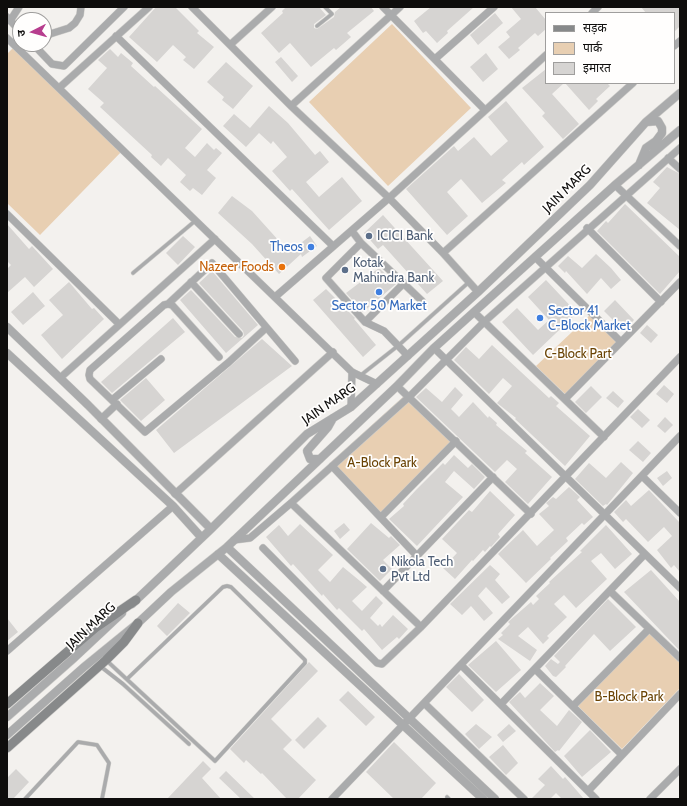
<!DOCTYPE html>
<meta charset="utf-8">
<style>
body{margin:0}
#map{position:relative;width:687px;height:806px;overflow:hidden;background:#f3f1ee;font-family:Cabin,"Noto Sans Devanagari",sans-serif}
canvas{display:block}
.frame{position:absolute;inset:0;border:8px solid #0e0d0c;pointer-events:none}
.legend{position:absolute;left:545px;top:12px;width:130px;height:72px;box-sizing:border-box;background:#fffefd;border:1px solid #9f9e9d;margin:0;padding:5px 7px;list-style:none;font-size:12px;color:#0e0d0c}
.legend li{display:flex;align-items:center;gap:8px;height:20px}
.legend b{width:20px;border:1px solid #9f9e9d}
.north{position:absolute;left:12px;top:12px;width:40px;height:40px;box-sizing:border-box;background:#fffefd;border:1px solid #9f9e9d;border-radius:50%;rotate:264deg;font-size:11px;font-weight:700;line-height:16px;text-align:center;color:#0e0d0c}
.north::after{content:'';display:block;margin:auto;width:14px;height:18px;background:#b73d8e;clip-path:polygon(50% 0,100% 100%,50% 72%,0 100%)}
</style>
<div id="map">
<canvas width="687" height="806"></canvas>
<div class="frame"></div>
<ul class="legend">
<li><b style="height:5px;background:#87898a"></b>सड़क</li>
<li><b style="height:11px;background:#e8cfb2"></b>पार्क</li>
<li><b style="height:11px;background:#d6d4d2"></b>इमारत</li>
</ul>
<div class="north">उ</div>
</div>
<script>
const ctx = document.querySelector('canvas').getContext('2d');
ctx.lineJoin = 'round';
function paint(path, color) { ctx.fillStyle = color; ctx.fill(path, 'evenodd'); }
const toPath = rows => new Path2D(rows.map(r => 'M' + r).join(''));
function stroke(path, color, width, dash) { ctx.strokeStyle = color; ctx.lineWidth = width; ctx.lineCap = dash ? 'butt' : 'round'; ctx.setLineDash(dash || []); ctx.stroke(path); }
function write(font, color, halo, rows, align = 'center') {
  ctx.font = font + ' Cabin,sans-serif'; ctx.lineWidth = 3.5; ctx.setLineDash([]); ctx.textBaseline = 'middle'; ctx.strokeStyle = halo; ctx.fillStyle = color; for (const [text, x, y, turn = 0] of rows) {
    ctx.save(); ctx.translate(x, y); ctx.rotate((+turn || 0) * Math.PI / 180); ctx.textAlign = isNaN(turn) ? turn : align; if (halo) ctx.strokeText(text, 0, 0); ctx.fillText(text, 0, 0); ctx.restore();
  }
}
paint(toPath([
 [392,24,471,108,388,186,309,102],
 [15,46,123,150,40,235,7,203,7,54],
 [590,315,619,342,565,394,536,366],
 [404,396,453,442,381,514,331,462],
 [649,633,680,663,680,688,622,749,578,706]
]), '#e8cfb2');
paint(toPath([
 [156,7,175,7,199,31,197,33,214,47,194,69,183,60,186,57,173,45,157,62,129,37],
 [286,7,319,7,326,15,314,24,314,28,317,29,334,17,335,12,341,7,371,7,374,11,347,33,351,37,343,44,336,50,334,48,311,67,290,43,279,53,261,33,283,13,282,11],
 [431,7,474,7,447,31,448,33,437,43,426,31,423,33,414,21],
 [511,7,535,7,546,20,546,29,538,36,535,33,518,48,520,50,509,59,498,47,510,37,506,32,521,19],
 [641,7,680,7,680,26,674,32,674,13,646,13],
 [495,13,503,23,478,45,470,35],
 [110,49,118,57,121,53,133,63,131,66,154,87,155,86,202,129,185,148,195,157,207,143,214,150,216,148,222,153,207,170,216,178,202,195,193,188,190,191,180,182,186,175,168,158,161,166,151,157,152,155,100,107,104,103,88,89,107,68,98,60],
 [486,53,498,69,483,82,470,67],
 [281,57,298,76,292,82,275,62],
 [226,62,253,86,233,109,222,100,224,97,207,82],
 [546,69,546,83,564,83,552,94,579,124,563,139,542,116,545,113,522,88],
 [565,83,607,83,610,86,596,99,598,101,589,110],
 [506,101,544,147,524,165,522,162,502,180,506,183,482,203,461,179,447,192,468,216,447,235,406,189,454,146,458,151,474,137,491,156,508,141,488,117],
 [269,106,288,123,315,155,320,151,329,162,306,182,319,197,342,177,362,201,329,230,292,189,290,191,272,171,287,157,273,141,271,144,259,133,246,147,223,126,234,114,250,128],
 [667,167,680,174,680,230,647,203,660,188,653,182],
 [232,196,252,211,289,252,310,236,317,246,302,257,301,254,279,274,252,244,218,213],
 [625,204,680,257,680,271,660,294,597,231,606,221,608,223],
 [383,215,443,281,427,294,383,245,378,249,364,233],
 [7,224,29,249,32,246,53,269,34,287,25,277,7,293,7,269,11,265,7,261],
 [183,236,195,247,178,265,166,253],
 [596,254,611,268,621,280,611,289,601,278,587,294,566,271,565,273,558,266,568,256,582,268],
 [379,268,396,284,363,312,346,293],
 [212,271,258,325,226,353,180,300,191,290,235,337,242,338,244,335,243,331,199,283],
 [546,280,577,313,533,355,502,322,517,308,538,330,549,320,528,297],
 [69,282,92,309,94,308,104,319,62,359,41,335,63,315,49,300],
 [326,289,355,318,354,319,376,345,363,357,313,300],
 [33,292,45,306,23,325,11,312],
 [615,300,634,320,624,331,604,311],
 [173,318,185,332,112,393,101,382],
 [647,325,658,335,651,343,640,333],
 [262,339,292,366,174,453,156,430],
 [492,345,549,398,551,396,559,403,556,406,590,436,565,466,515,419,516,418,497,403,512,386,503,378,489,394,454,360,466,347,479,359],
 [146,378,165,400,141,421,120,400],
 [664,385,674,394,667,403,656,394],
 [591,386,602,397,586,413,575,402],
 [455,387,463,395,451,409,459,417,473,402,488,418,489,416,497,423,496,425,527,451,525,453,552,477,528,504,505,482,517,469,507,460,495,472,416,397,426,388,442,402],
 [613,391,624,401,618,408,606,398],
 [638,409,650,420,642,428,630,417],
 [665,417,673,425,665,433,657,426],
 [638,441,651,453,643,462,629,450],
 [454,455,468,468,472,464,485,477,474,489,454,471,445,482,463,497,417,546,389,519,404,506,403,504,416,490,443,463,445,465],
 [621,462,633,473,607,505,606,504,603,506,575,479,589,463,606,478],
 [667,471,672,478,663,486,657,478],
 [569,487,580,497,577,500,593,517,584,525,582,523,566,538,568,541,550,558,551,559,526,583,498,554,523,530,537,546,554,530,539,514,549,506,546,503,553,497,556,499],
 [649,490,680,523,680,572,674,565,671,568,657,550,672,536,664,527,648,542,626,519,623,522,614,512,626,500,631,506],
 [490,491,515,515,498,534,500,537,491,547,490,546,485,552,483,550,473,561,472,560,455,579,443,568,457,553,442,539,469,510,472,512],
 [344,523,350,530,340,539,334,531],
 [371,523,389,538,391,536,400,545,383,560,392,569,380,581,347,549],
 [300,524,333,555,318,570,330,582,343,567,360,581,367,587,352,601,362,611,376,596,383,603,370,618,378,626,380,624,382,627,393,615,408,629,399,639,397,637,382,650,364,629,362,631,339,608,337,610,323,594,322,596,293,564,291,566,266,537,279,525,288,536],
 [606,525,632,554,615,569,601,553,591,561,607,579,576,608,564,595,554,604,567,617,547,636,549,638,543,644,528,627,518,636,537,650,530,661,498,639,503,635,501,633,510,624,508,622,531,602,533,605,539,599,536,596,550,583,549,582,582,552,580,551],
 [490,565,500,574,495,580,510,597,502,604,486,587,478,596,493,613,484,621,471,606,462,615,450,604],
 [651,570,680,602,680,651,624,592],
 [608,599,636,627,610,651,594,634,565,666,566,667,556,677,553,676,545,666,551,659,558,664,560,662,554,656],
 [178,603,190,613,167,636,157,626],
 [7,618,18,632,7,641],
 [496,641,521,670,496,692,468,665],
 [309,662,318,671,271,719,292,740,283,749,316,780,298,799,287,799,262,773,261,774,246,760,244,763,230,749],
 [459,674,484,700,472,712,446,687],
 [540,683,554,696,540,710,557,726,569,710,582,722,559,751,558,750,555,752,509,702,520,692,525,698],
 [348,691,375,717,366,726,339,700],
 [318,717,327,726,304,749,295,740],
 [476,724,492,737,479,749,465,734],
 [509,724,516,731,503,742,497,735],
 [590,730,611,752,582,777,564,756],
 [394,742,436,783,421,799,394,799,366,772],
 [503,745,518,763,506,775,489,757],
 [203,761,211,769,202,778,221,799,167,799],
 [551,766,563,779,565,777,584,799,562,799,556,793,550,799,531,799,545,785,538,779],
 [16,769,29,782,13,799,7,799,7,778],
 [226,771,255,799,241,799,219,778]
]), '#d6d4d2');
const service = toPath([
 [317,26,332,14,325,7],
 [133,273,195,221],
 [361,375,399,345,469,282],
 [106,660,215,761,305,663,305,660,231,587,227,586,223,587,127,679],
 [100,666,123,684,189,744],
 [447,797,449,799],
 [25,799,78,742,97,745,109,763,102,799]
]);
const minor = toPath([
 [192,7,291,106,389,198,443,253,478,292],
 [383,7,485,110],
 [592,13,598,7],
 [7,17,20,31],
 [10,21,19,7],
 [116,36,333,246],
 [7,38,352,372,377,384],
 [44,39,50,34,69,28,75,23,80,15,81,7],
 [33,44,52,64,64,66,124,7],
 [231,44,272,7],
 [674,46,680,41],
 [435,59,494,7],
 [59,88,149,7],
 [291,106,400,7],
 [668,158,680,169],
 [615,185,680,246],
 [7,214,119,324],
 [587,228,661,302],
 [352,231,361,243,422,301],
 [361,243,326,278,365,322],
 [443,253,633,83],
 [535,257,621,342],
 [191,282,239,334],
 [404,283,365,322,384,331,408,356],
 [275,297,389,198,546,55],
 [168,304,212,263,295,361],
 [474,312,604,437],
 [434,348,680,588],
 [219,357,172,305,168,304,164,305,90,370,89,375,90,379,145,432,229,362,266,328],
 [60,378,215,239],
 [397,386,531,514],
 [565,399,680,282],
 [112,400,161,359],
 [351,407,352,372],
 [101,419,117,404],
 [332,466,417,556],
 [642,476,680,513],
 [175,494,333,352],
 [291,503,421,627],
 [381,517,456,441],
 [234,540,250,538,291,503,409,397,484,322,680,148],
 [263,548,377,663,382,664,421,627,680,357],
 [383,591,493,477],
 [610,591,680,658],
 [7,651,173,506],
 [461,665,596,799],
 [535,669,622,755],
 [424,703,524,799],
 [501,704,645,554],
 [573,706,649,629],
 [588,791,680,694],
 [332,799,680,436],
 [650,799,680,769]
]);
const tertiary = toPath([
 [639,165,646,148,656,141,662,133,662,128,658,121,647,122],
 [7,327,88,405,211,529],
 [7,353,173,506,201,537],
 [320,459,310,459,307,451,328,427,333,418],
 [227,547,495,799],
 [218,554,483,799],
 [132,604,211,529,307,434,351,407,478,292,590,185,646,122,680,93],
 [7,717,74,658,122,613],
 [7,735,84,667,138,623,171,592,227,547,397,386,434,348,615,185,680,130]
]);
const secondary = toPath([
 [7,704,95,628,136,600],
 [7,748,106,660,124,642,138,623]
]);
stroke(service, '#cecdca', 4.5);
stroke(minor, '#cecdca', 8);
stroke(tertiary, '#cecdca', 9);
stroke(secondary, '#cecdca', 10);
stroke(service, '#aaabac', 3.5);
stroke(minor, '#aaabac', 7);
stroke(tertiary, '#aaabac', 8);
stroke(secondary, '#87898a', 9);
for (const [x, y, r, color] of [
 [369,236,4,"#5c6f8a"],
 [311,247,4,"#3f7fe0"],
 [282,267,4,"#e8710a"],
 [345,270,4,"#5c6f8a"],
 [379,292,4,"#3f7fe0"],
 [540,318,4,"#3f7fe0"],
 [383,569,4,"#5c6f8a"]
]) { const dot = new Path2D(); dot.arc(x, y, r, 0, 2 * Math.PI); ctx.fillStyle = color; ctx.fill(dot); stroke(dot, '#fffefd', 1.5); }
write('13px', '#0e0d0c', '#fffefd', [
 ["JAIN MARG",567,189,-45],
 ["JAIN MARG",329,404,-35],
 ["JAIN MARG",91,626,-43]
]);
write('13px', '#4e5e75', '#fffefd', [
 ["ICICI Bank",377,236],
 ["Kotak",353,263],
 ["Mahindra Bank",353,278],
 ["Nikola Tech",391,562],
 ["Pvt Ltd",391,577]
], 'left');
write('13px', '#366cbe', '#fffefd', [
 ["Theos",303,247],
 ["Sector 50 Market",379,306,"center"],
 ["Sector 41",548,311,"left"],
 ["C-Block Market",548,326,"left"]
], 'right');
write('13px', '#c56008', '#fffefd', [
 ["Nazeer Foods",274,267]
], 'right');
write('13px', '#6a4304', '#fffefd', [
 ["C-Block Part",578,354],
 ["A-Block Park",382,463],
 ["B-Block Park",629,697]
]);
</script>
